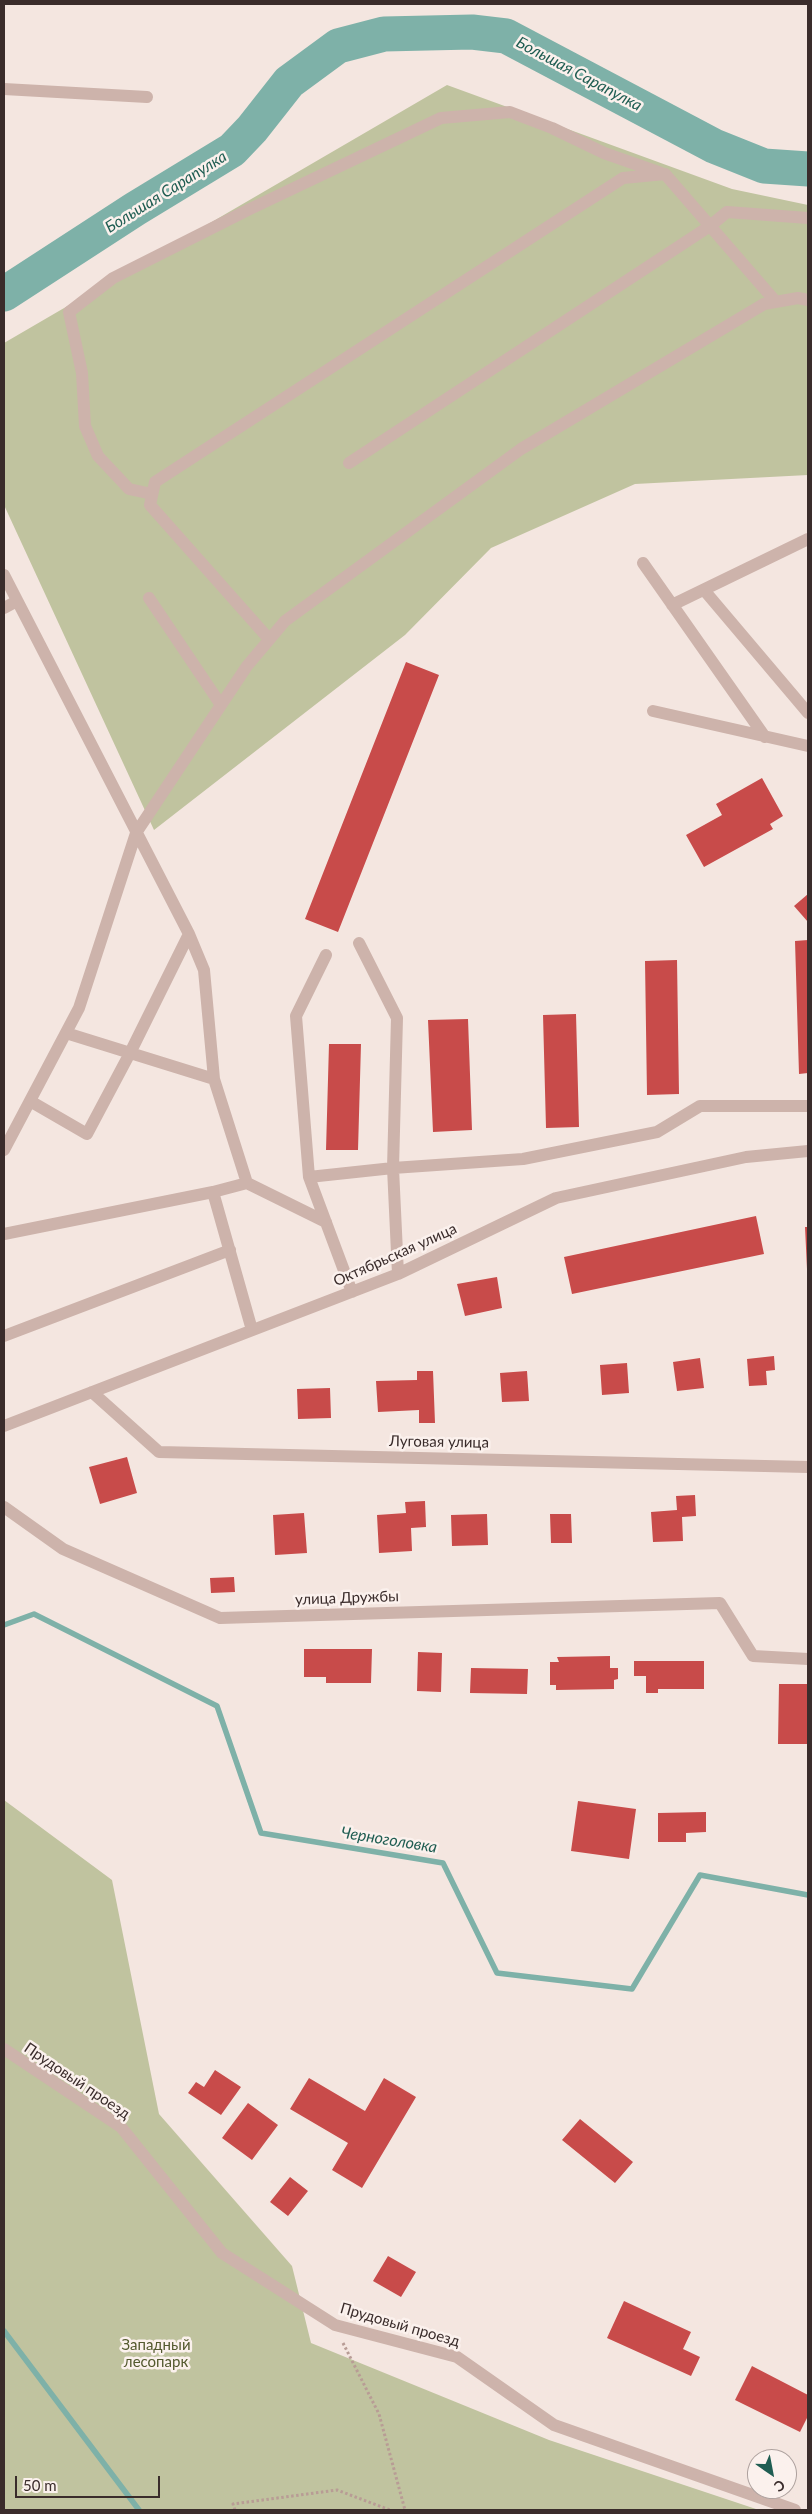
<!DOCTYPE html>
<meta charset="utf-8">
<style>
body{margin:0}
#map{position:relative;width:812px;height:2514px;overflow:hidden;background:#f4e6e0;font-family:Lato,sans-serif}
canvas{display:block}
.frame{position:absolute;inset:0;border:5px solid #3a2c2b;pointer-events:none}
.north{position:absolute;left:747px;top:2449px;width:50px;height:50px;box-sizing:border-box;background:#fbf1ed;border:1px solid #aea29f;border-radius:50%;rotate:147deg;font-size:14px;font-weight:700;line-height:20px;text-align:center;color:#3a2c2b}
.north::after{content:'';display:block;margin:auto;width:18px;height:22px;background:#1f5d52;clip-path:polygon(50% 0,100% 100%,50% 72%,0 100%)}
.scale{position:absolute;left:15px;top:2476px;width:145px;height:22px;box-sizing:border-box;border:2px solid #3a2c2b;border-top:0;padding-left:6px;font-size:15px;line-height:18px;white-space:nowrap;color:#3a2c2b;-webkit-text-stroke:4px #fbf1ed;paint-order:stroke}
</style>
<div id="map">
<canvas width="812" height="2514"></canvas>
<div class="frame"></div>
<div class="north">С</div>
<div class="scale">50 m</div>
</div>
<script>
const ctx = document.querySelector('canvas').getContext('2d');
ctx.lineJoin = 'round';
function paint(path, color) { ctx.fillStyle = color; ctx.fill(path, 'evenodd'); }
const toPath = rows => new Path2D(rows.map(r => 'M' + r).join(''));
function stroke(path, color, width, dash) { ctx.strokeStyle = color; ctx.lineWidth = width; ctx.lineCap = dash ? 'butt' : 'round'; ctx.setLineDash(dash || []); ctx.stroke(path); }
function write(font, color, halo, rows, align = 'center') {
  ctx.font = font + ' Lato,sans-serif'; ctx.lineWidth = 5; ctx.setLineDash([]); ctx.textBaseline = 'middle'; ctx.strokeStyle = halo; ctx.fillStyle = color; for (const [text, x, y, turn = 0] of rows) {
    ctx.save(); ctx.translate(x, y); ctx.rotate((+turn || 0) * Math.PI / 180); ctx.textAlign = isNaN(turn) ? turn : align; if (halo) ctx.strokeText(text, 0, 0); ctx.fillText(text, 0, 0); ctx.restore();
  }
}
paint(toPath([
 [447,85,732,189,808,205,808,475,635,484,491,548,405,635,154,830,4,505,4,343],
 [4,1800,112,1880,159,2114,292,2266,311,2343,549,2440,759,2510,4,2510]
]), '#c0c39f');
stroke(toPath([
 [4,1625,34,1614,217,1706,261,1833,443,1863,497,1973,632,1989,700,1875,808,1895],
 [4,2331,139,2510]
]), '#7eb1a8', 5.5);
stroke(toPath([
 [4,294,135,209,232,150,252,129,289,82,338,46,384,34,472,32,506,36,714,146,764,166,808,169]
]), '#7eb1a8', 35);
paint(toPath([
 [406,662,439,675,338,932,305,919],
 [762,778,783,816,770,824,773,829,704,867,686,835,722,815,716,804],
 [808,894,808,922,794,906],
 [808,940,808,1073,799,1074,795,941],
 [677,960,679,1094,647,1095,645,961],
 [576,1014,579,1127,546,1128,543,1015],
 [468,1019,472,1130,433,1132,428,1020],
 [329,1044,361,1044,358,1150,326,1150],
 [756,1216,764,1254,572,1294,564,1257],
 [805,1227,808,1227,808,1269,807,1269],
 [497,1277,502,1308,465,1316,457,1284],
 [774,1356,775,1370,766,1371,767,1385,749,1386,747,1359],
 [700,1358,704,1388,677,1391,673,1362],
 [627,1363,629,1393,602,1395,600,1365],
 [417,1371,433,1371,435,1423,419,1423,419,1410,378,1412,376,1381,417,1380],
 [527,1371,529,1401,502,1402,500,1373],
 [330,1388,331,1418,298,1419,297,1389],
 [127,1457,137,1493,100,1504,89,1467],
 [695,1495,696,1516,682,1517,683,1541,653,1542,651,1512,677,1510,676,1496],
 [425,1501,426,1527,411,1528,412,1551,379,1553,377,1515,406,1513,405,1502],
 [304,1513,307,1553,275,1555,273,1515],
 [487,1514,488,1545,452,1546,451,1515],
 [550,1514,571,1514,572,1543,551,1543],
 [234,1577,235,1592,211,1593,210,1578],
 [304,1649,372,1649,371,1683,326,1683,326,1677,304,1677],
 [418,1652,442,1653,441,1692,417,1691],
 [610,1656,610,1668,618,1668,618,1679,614,1680,614,1689,556,1690,556,1685,550,1685,550,1662,559,1662,557,1657],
 [634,1661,704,1661,704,1689,658,1689,658,1693,646,1693,646,1676,634,1676],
 [471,1668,528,1669,527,1694,470,1693],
 [779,1684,808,1684,808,1744,778,1744],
 [578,1801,636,1809,629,1859,571,1851],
 [706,1812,706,1832,686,1833,686,1842,658,1842,658,1813],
 [215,2070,241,2087,221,2115,188,2093,196,2082,204,2087],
 [309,2078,365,2111,384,2078,416,2097,362,2188,332,2170,348,2143,290,2109],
 [248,2103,278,2125,252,2160,222,2138],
 [580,2119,633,2162,615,2183,562,2140],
 [290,2177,308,2191,288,2216,270,2202],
 [388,2256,416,2272,401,2297,373,2281],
 [624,2301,691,2332,683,2349,700,2357,691,2376,607,2338],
 [752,2366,808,2395,808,2416,800,2432,735,2400]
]), '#c84b4a');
stroke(toPath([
 [343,2343,379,2414,405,2510],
 [235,2510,233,2504,337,2490,390,2510]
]), '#b89c95', 3, [2.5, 2.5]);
stroke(toPath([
 [4,89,147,97],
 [349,463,710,226,727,212,808,218],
 [152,494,129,489,98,456,85,426,82,373,69,312,113,278,250,209,441,118,510,112,552,128,604,153,661,173],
 [643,563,765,737],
 [4,575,189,934,204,970,214,1079,247,1183,213,1192,252,1330],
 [704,590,808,713],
 [149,598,221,705],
 [672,605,808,539],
 [4,608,17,601],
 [269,639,150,505,155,482,623,178,665,174,776,302],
 [653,711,808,746],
 [359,943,397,1018,393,1168,398,1274],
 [326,955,296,1016,309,1177,352,1292],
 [66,1033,214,1079],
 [30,1101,87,1134,130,1053,189,934],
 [4,1150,79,1008,136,833,247,666,285,621,521,449,764,304,798,298,808,300],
 [309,1177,393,1168,523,1159,657,1132,700,1106,808,1106],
 [247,1183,326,1222],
 [4,1234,213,1192],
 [4,1336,230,1250],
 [92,1392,159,1452,808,1467],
 [4,1426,398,1274,556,1198,746,1157,808,1151],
 [4,1507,63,1549,220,1618,720,1603,753,1656,808,1659],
 [4,2049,121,2127,222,2253,335,2325,457,2357,554,2425,795,2510]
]), '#cdb3ab', 12);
write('15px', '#3a2c2b', '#fbf1ed', [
 ["Октябрьская улица",395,1255,-24],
 ["Луговая улица",439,1442,1],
 ["улица Дружбы",347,1598,-2],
 ["Прудовый проезд",77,2081,34],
 ["Прудовый проезд",400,2325,16]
]);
write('15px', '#53592e', '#fbf1ed', [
 ["Западный",156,2345],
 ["лесопарк",156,2362]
]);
write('italic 16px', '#1f5d52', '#fbf1ed', [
 ["Большая Сарапулка",579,74,28],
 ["Большая Сарапулка",166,192,-32],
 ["Черноголовка",389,1840,9]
]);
</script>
